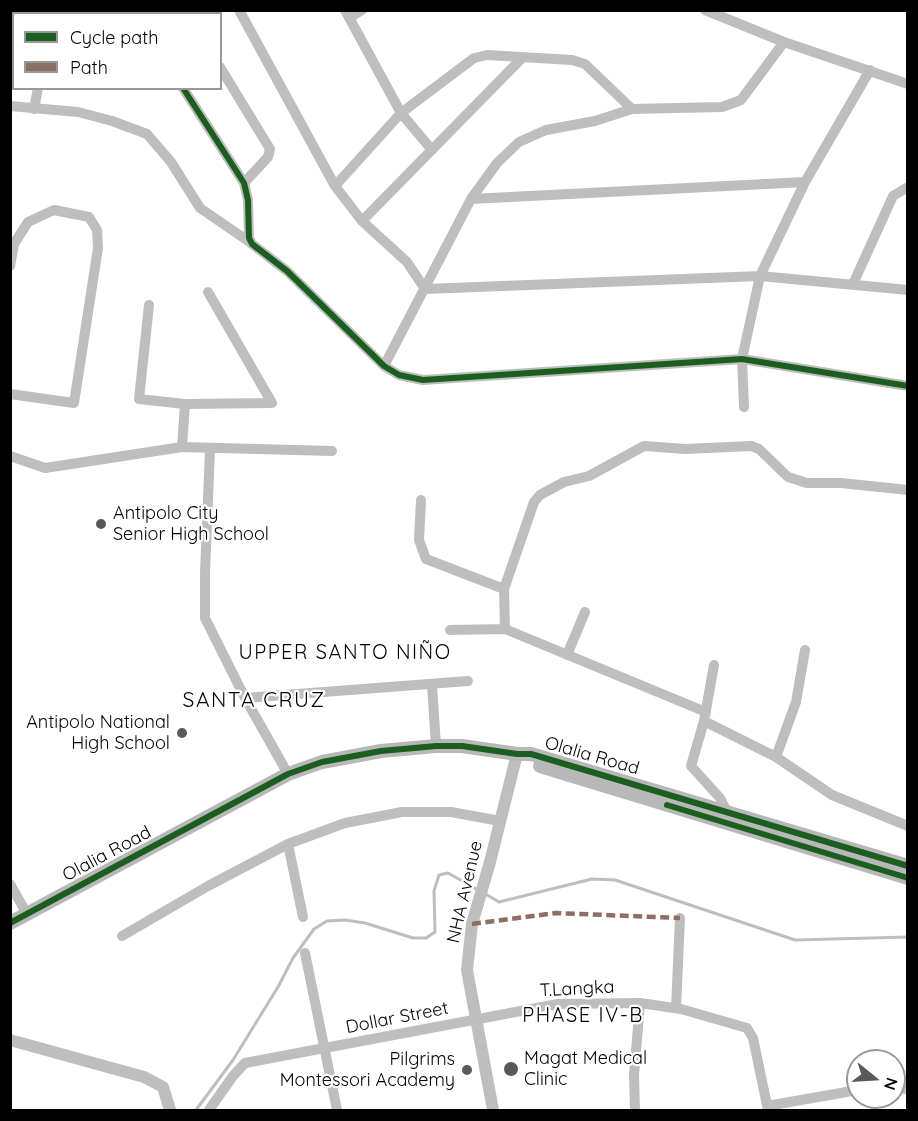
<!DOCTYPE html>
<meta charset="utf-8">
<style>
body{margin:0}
#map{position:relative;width:918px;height:1121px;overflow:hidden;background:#fff;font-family:Quicksand,sans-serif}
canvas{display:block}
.frame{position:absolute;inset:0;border:12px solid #000;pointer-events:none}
.legend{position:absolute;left:12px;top:12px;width:210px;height:78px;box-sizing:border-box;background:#fff;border:2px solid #999;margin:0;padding:8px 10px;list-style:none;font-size:18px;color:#000}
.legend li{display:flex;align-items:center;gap:12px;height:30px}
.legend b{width:30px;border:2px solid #999}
.north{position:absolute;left:846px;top:1049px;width:60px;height:60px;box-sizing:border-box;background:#fff;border:2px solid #999;border-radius:50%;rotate:108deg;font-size:16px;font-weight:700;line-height:24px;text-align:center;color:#000}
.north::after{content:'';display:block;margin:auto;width:21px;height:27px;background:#595959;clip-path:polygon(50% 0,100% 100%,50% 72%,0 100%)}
</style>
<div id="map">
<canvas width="918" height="1121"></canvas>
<div class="frame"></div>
<ul class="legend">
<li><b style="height:8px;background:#1b5e20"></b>Cycle path</li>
<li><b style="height:8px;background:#8d6e63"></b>Path</li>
</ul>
<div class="north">N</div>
</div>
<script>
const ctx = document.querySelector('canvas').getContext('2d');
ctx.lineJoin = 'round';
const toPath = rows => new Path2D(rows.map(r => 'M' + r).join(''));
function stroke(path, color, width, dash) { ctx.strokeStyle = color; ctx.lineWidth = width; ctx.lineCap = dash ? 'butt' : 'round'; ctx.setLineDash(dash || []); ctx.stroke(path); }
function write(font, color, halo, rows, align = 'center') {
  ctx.font = font + ' Quicksand,sans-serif'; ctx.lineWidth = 4.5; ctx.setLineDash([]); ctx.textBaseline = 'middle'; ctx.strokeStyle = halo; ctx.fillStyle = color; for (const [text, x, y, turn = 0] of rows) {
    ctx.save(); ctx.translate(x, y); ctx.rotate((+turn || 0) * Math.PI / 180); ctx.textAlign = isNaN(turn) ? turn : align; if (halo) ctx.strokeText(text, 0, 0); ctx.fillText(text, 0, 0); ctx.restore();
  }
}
stroke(toPath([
 [484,893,499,902,592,879,615,880,795,940,908,937],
 [196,1110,233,1060,278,987,293,958,314,929,327,921,345,920,365,923,413,938,426,938,435,932,434,891,439,875,448,873,478,890]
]), '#bebebe', 3);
stroke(toPath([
 [137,10,139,14],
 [183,10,185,14],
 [239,10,335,186,362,221,407,262,425,289,760,276,908,290],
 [345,10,401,113,432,150],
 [705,10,784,42,908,84],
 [50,14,51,10],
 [349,18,362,10],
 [220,67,270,149,268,157,244,183],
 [183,88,244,183,248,200,249,238,252,244,287,271,384,366,399,375,423,380,742,359,908,386],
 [10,106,78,112,112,121,147,134,171,162,200,208,251,243],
 [34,109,38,88],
 [335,186,401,113,474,58,487,55,572,60,585,64,632,109],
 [471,199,805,182],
 [362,221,522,58],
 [10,266,14,244,28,222,54,210,89,217,97,230,98,248,74,403,10,394],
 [853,284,893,196,908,187],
 [149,305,139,399,185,404,272,403,208,292],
 [384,366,471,199,497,163,519,142,546,130,595,121,632,109,722,107,741,100,784,42],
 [744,407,742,359,760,276,805,182,870,70],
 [182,447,185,404],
 [210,449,205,573,205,618,245,698,288,774],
 [10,456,45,468,182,447,332,451],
 [421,500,419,540,426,559,504,589],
 [505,629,504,589,534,502,540,495,564,482,589,476,644,446,685,449,751,446,759,449,788,477,807,483,841,483,908,490],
 [450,630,505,629,706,712],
 [567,655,585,612],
 [714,665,704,721,691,766,720,798,727,812,725,816],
 [432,685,436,746],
 [245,698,468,681],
 [704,721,776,757,832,795,908,826],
 [776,757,796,702,805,650],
 [288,844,303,917],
 [10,884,27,914],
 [122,936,208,886,288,844,345,823,402,812,451,812,500,821],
 [305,953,337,1110],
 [676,1008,680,918],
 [894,1088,908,1089],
 [767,1106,858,1090],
 [209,1110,233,1076,245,1063,558,1004,640,1003,681,1009,747,1028,753,1038,768,1110],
 [635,1110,634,1075,640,1003]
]), '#bebebe', 10);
stroke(toPath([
 [10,1040,144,1077,163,1087,170,1110],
 [493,1110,467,970,472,924,490,862,517,754]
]), '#bebebe', 12);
stroke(toPath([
 [540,766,908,878],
 [10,923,288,774,322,762,381,751,436,746,462,746,517,754,531,754,908,866]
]), '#b8b8b8', 14);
stroke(toPath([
 [472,924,556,913,680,918]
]), '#8d6e63', 4.5, [9, 4.5]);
stroke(toPath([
 [183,88,244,183,248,200,249,238,252,244,287,271,384,366,399,375,423,380,742,359,908,386],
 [667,805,908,878],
 [10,923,288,774,322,762,381,751,436,746,462,746,517,754,531,754,908,866]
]), '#1b5e20', 6);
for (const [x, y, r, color] of [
 [101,524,6,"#595959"],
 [182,733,6,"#595959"],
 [511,1069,8,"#595959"],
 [467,1070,6,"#595959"]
]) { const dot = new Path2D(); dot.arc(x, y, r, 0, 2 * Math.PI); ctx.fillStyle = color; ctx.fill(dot); stroke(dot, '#fff', 2); }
write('18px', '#000', '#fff', [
 ["Antipolo City",113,514],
 ["Senior High School",113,535],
 ["Antipolo National",170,723,"right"],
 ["High School",170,744,"right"],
 ["Magat Medical",524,1059],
 ["Clinic",524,1080],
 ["Pilgrims",455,1060,"right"],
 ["Montessori Academy",455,1081,"right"]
], 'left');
write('18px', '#000', '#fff', [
 ["Olalia Road",592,756,16],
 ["Olalia Road",107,854,-28],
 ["NHA Avenue",465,892,-77],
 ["T.Langka",577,989,-3],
 ["Dollar Street",397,1018,-11]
]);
ctx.letterSpacing = '1.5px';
write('20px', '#000', '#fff', [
 ["UPPER SANTO NIÑO",345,653],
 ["PHASE IV-B",583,1016]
]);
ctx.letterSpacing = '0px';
ctx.letterSpacing = '1.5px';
write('21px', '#000', '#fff', [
 ["SANTA CRUZ",254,701]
]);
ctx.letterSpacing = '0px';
</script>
